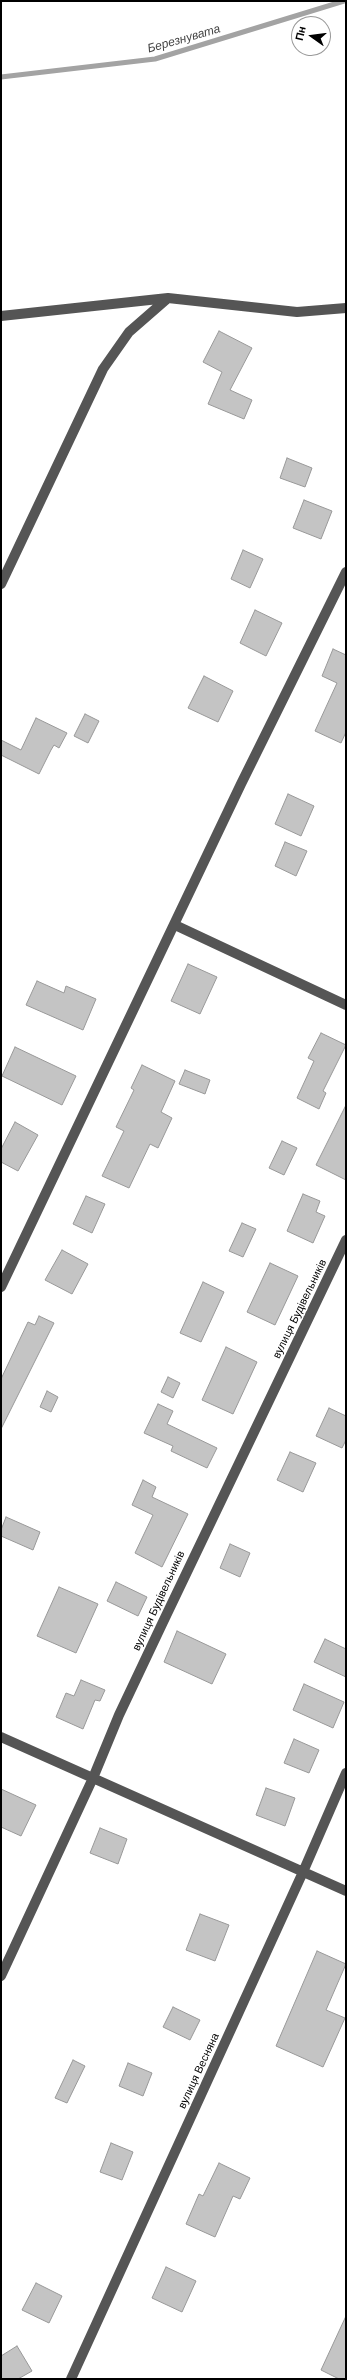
<!DOCTYPE html>
<meta charset="utf-8">
<style>
body{margin:0}
#map{position:relative;width:347px;height:2380px;overflow:hidden;background:#fff;font-family:Helvetica,sans-serif}
canvas{display:block}
.frame{position:absolute;inset:0;border:2px solid #000;pointer-events:none}
.north{position:absolute;left:291px;top:16px;width:40px;height:40px;box-sizing:border-box;background:#fff;border:1px solid #999;border-radius:50%;rotate:284deg;font-size:11px;font-weight:700;line-height:16px;text-align:center;color:#000}
.north::after{content:'';display:block;margin:auto;width:14px;height:18px;background:#000;clip-path:polygon(50% 0,100% 100%,50% 72%,0 100%)}
</style>
<div id="map">
<canvas width="347" height="2380"></canvas>
<div class="frame"></div>
<div class="north">Пн</div>
</div>
<script>
const ctx = document.querySelector('canvas').getContext('2d');
ctx.lineJoin = 'round';
const toPath = rows => new Path2D(rows.map(r => 'M' + r).join(''));
function stroke(path, color, width, dash) { ctx.strokeStyle = color; ctx.lineWidth = width; ctx.lineCap = dash ? 'butt' : 'round'; ctx.setLineDash(dash || []); ctx.stroke(path); }
function paint(path, color) { ctx.fillStyle = color; ctx.fill(path, 'evenodd'); }
function write(font, color, halo, rows, align = 'center') {
  ctx.font = font + ' Helvetica,sans-serif'; ctx.lineWidth = 3; ctx.setLineDash([]); ctx.textBaseline = 'middle'; ctx.strokeStyle = halo; ctx.fillStyle = color; for (const [text, x, y, turn = 0] of rows) {
    ctx.save(); ctx.translate(x, y); ctx.rotate((+turn || 0) * Math.PI / 180); ctx.textAlign = isNaN(turn) ? turn : align; if (halo) ctx.strokeText(text, 0, 0); ctx.fillText(text, 0, 0); ctx.restore();
  }
}
stroke(toPath([
 [1,77,155,59,344,1]
]), '#a3a3a3', 5);
const building = toPath([
 [219,331,252,348,230,390,252,400,244,419,208,404,222,372,203,362,219,331],
 [287,458,312,468,305,487,280,478,287,458],
 [304,500,332,511,321,539,293,528,304,500],
 [243,550,263,559,250,588,231,579,243,550],
 [255,610,282,623,266,656,240,643,255,610],
 [333,649,346,655,346,732,341,743,315,731,337,683,322,676,333,649],
 [204,676,233,691,218,722,188,708,204,676],
 [85,714,99,721,88,743,74,736,85,714],
 [36,718,67,733,59,748,54,745,51,750,39,774,1,755,1,740,21,750,36,718],
 [288,794,314,806,301,836,275,824,288,794],
 [285,842,307,851,296,876,275,866,285,842],
 [188,964,217,977,200,1014,171,1001,188,964],
 [37,981,64,993,66,986,96,999,83,1030,26,1005,37,981],
 [321,1033,346,1045,323,1091,326,1093,319,1109,297,1098,314,1061,308,1058,321,1033],
 [15,1047,76,1076,62,1105,2,1076,15,1047],
 [142,1065,175,1081,161,1112,172,1118,158,1148,150,1144,129,1188,102,1176,124,1131,116,1127,134,1090,131,1088,142,1065],
 [185,1070,210,1080,205,1094,179,1084,185,1070],
 [346,1105,346,1180,316,1165,346,1105],
 [15,1122,38,1135,18,1171,1,1162,1,1149,15,1122],
 [282,1141,297,1148,284,1175,269,1168,282,1141],
 [303,1194,320,1201,316,1212,325,1216,313,1243,287,1231,303,1194],
 [86,1196,105,1204,92,1233,73,1224,86,1196],
 [242,1223,256,1229,243,1257,229,1251,242,1223],
 [62,1250,88,1264,72,1294,45,1280,62,1250],
 [270,1263,298,1276,275,1325,247,1312,270,1263],
 [203,1282,224,1292,201,1342,180,1333,203,1282],
 [39,1316,54,1323,1,1429,1,1379,28,1322,35,1325,39,1316],
 [226,1347,257,1362,233,1414,202,1400,226,1347],
 [168,1377,180,1383,173,1398,161,1392,168,1377],
 [47,1391,58,1397,51,1412,40,1407,47,1391],
 [158,1404,173,1411,167,1424,217,1448,207,1468,171,1451,173,1446,144,1433,158,1404],
 [329,1408,346,1416,346,1440,342,1448,316,1436,329,1408],
 [290,1452,316,1463,303,1492,277,1480,290,1452],
 [143,1480,156,1487,152,1497,188,1514,162,1567,135,1553,153,1515,132,1505,143,1480],
 [6,1517,40,1532,33,1550,1,1536,1,1530,6,1517],
 [230,1544,250,1553,240,1577,220,1568,230,1544],
 [116,1582,147,1597,138,1616,107,1601,116,1582],
 [59,1587,98,1604,76,1653,37,1636,59,1587],
 [177,1631,226,1654,212,1684,164,1662,177,1631],
 [325,1639,346,1649,346,1677,314,1662,325,1639],
 [81,1680,105,1690,100,1701,95,1700,83,1729,56,1717,66,1693,74,1696,81,1680],
 [304,1684,344,1702,333,1728,293,1710,304,1684],
 [294,1739,319,1750,309,1773,284,1763,294,1739],
 [266,1788,295,1798,285,1826,256,1815,266,1788],
 [1,1789,36,1805,21,1836,1,1827,1,1789],
 [100,1828,127,1839,118,1864,90,1853,100,1828],
 [200,1914,229,1925,215,1961,186,1950,200,1914],
 [317,1951,346,1964,326,2010,345,2018,323,2067,276,2046,317,1951],
 [173,2007,200,2020,190,2040,163,2027,173,2007],
 [73,2060,85,2066,67,2103,55,2098,73,2060],
 [128,2063,152,2073,143,2096,119,2086,128,2063],
 [111,2143,133,2152,122,2180,100,2172,111,2143],
 [219,2163,250,2178,240,2199,233,2196,215,2237,186,2224,199,2194,203,2196,219,2163],
 [166,2267,196,2281,182,2312,152,2298,166,2267],
 [36,2283,62,2296,49,2323,22,2310,36,2283],
 [346,2316,346,2379,339,2379,321,2370,346,2316],
 [17,2346,32,2371,18,2379,1,2379,1,2356,17,2346]
]);
paint(building, '#c4c4c4');
stroke(building, '#999', 1);
stroke(toPath([
 [1,316,168,298,297,312,346,308],
 [1,584,103,369,129,332,168,298],
 [175,925,346,1005],
 [1,1287,241,784,346,572],
 [1,1737,346,1891],
 [1,1976,93,1778,119,1715,163,1622,346,1240],
 [71,2379,303,1872,346,1773]
]), '#555', 10);
write('11px', '#000', '#fff', [
 ["вулиця Будівельників",300,1309,-64],
 ["вулиця Будівельників",159,1601,-65],
 ["вулиця Весняна",199,2071,-65]
]);
write('italic 12px', '#444', '#fff', [
 ["Березнувата",184,39,-16]
]);
</script>
